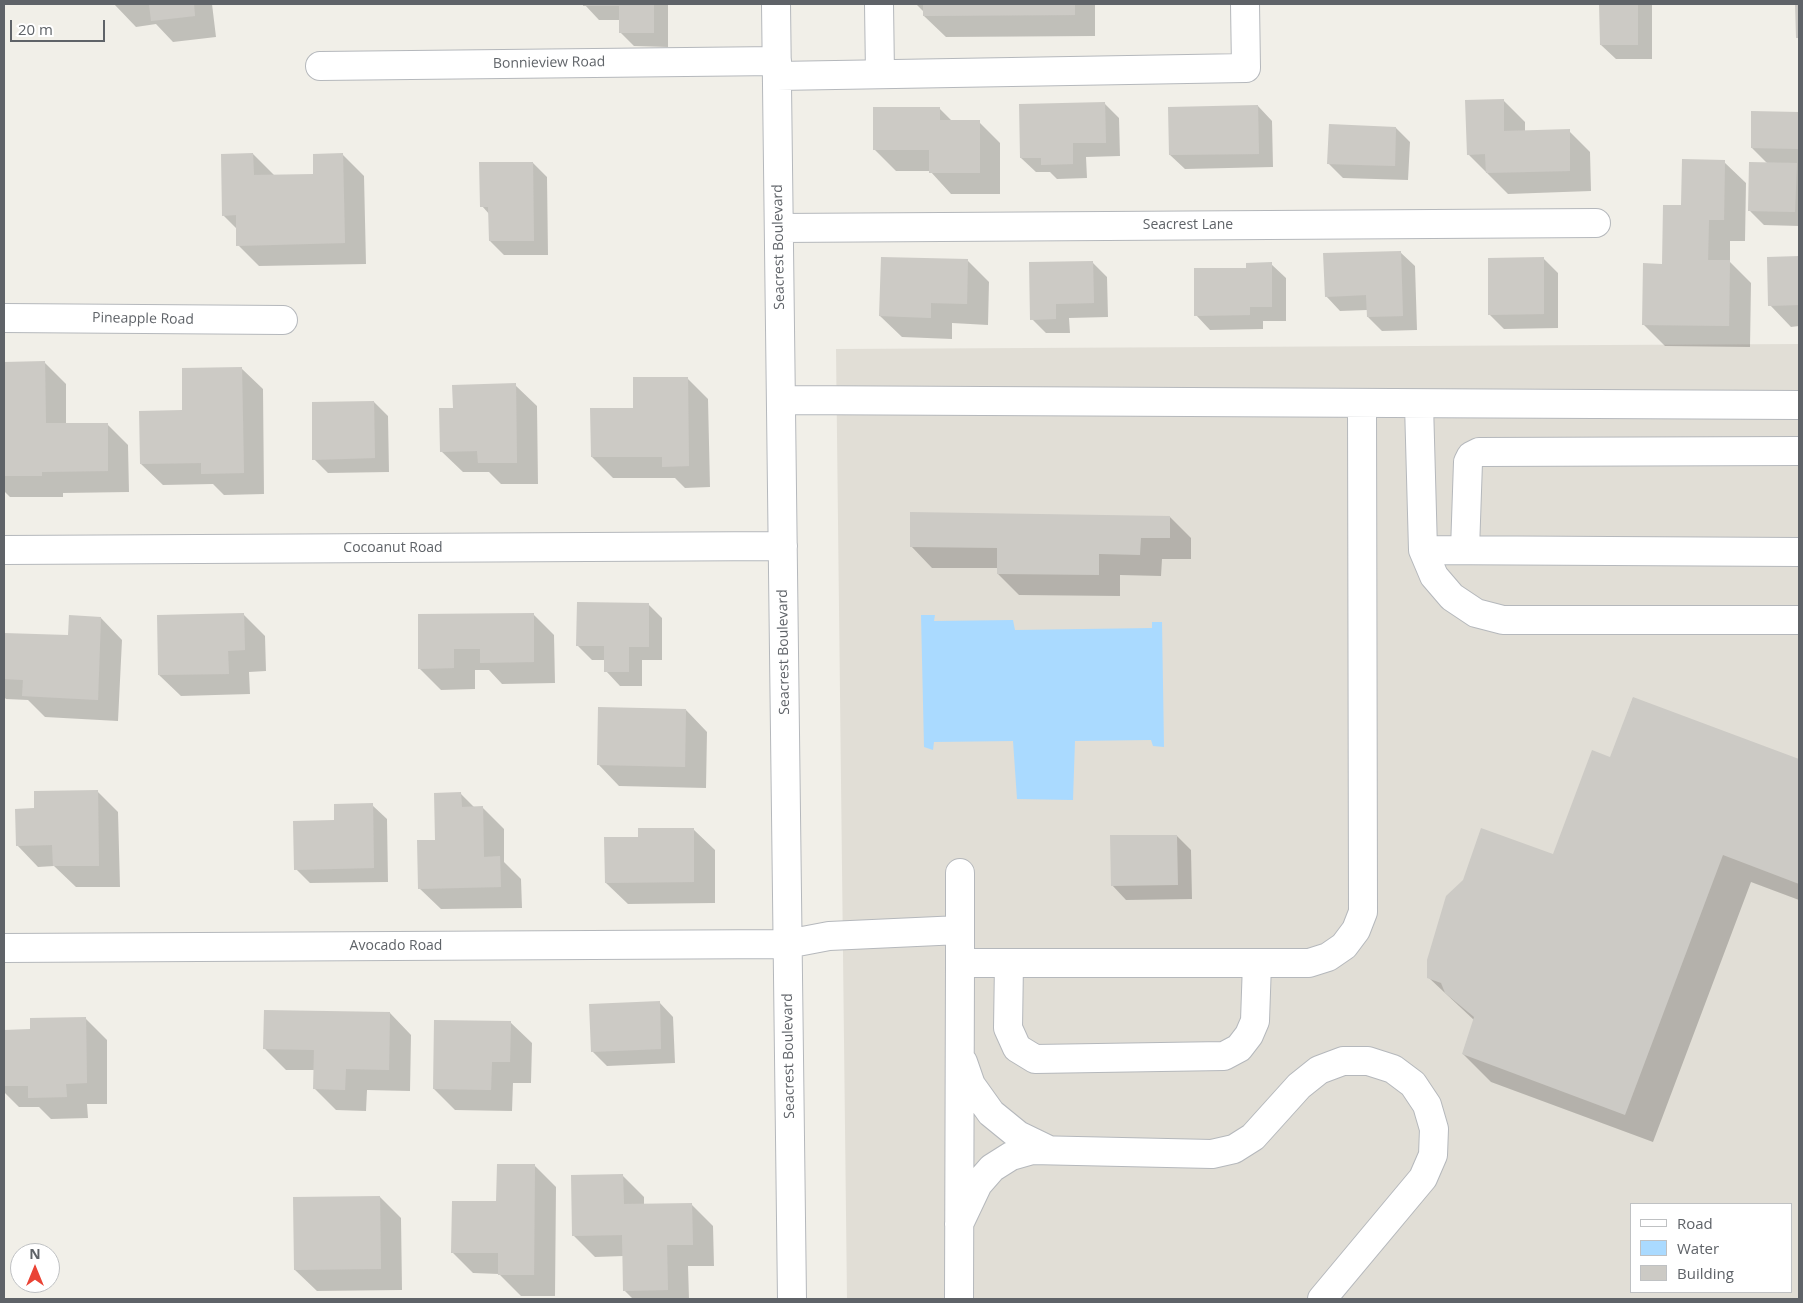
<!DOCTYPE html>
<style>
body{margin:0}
#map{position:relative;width:1803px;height:1303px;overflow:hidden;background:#f1efe8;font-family:"Open Sans",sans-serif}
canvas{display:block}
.frame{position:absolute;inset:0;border:5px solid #5f6368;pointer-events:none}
.legend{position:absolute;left:1630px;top:1203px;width:162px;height:90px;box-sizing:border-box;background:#fff;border:1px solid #bfc1c3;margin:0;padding:6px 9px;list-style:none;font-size:15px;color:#5f6368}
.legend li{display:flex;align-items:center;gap:10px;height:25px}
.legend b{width:25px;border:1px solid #bfc1c3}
.north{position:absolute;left:10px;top:1243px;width:50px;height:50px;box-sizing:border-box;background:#fff;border:1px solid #bfc1c3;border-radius:50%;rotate:0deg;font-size:14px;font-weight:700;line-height:20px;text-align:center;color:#5f6368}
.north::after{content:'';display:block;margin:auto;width:18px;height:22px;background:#ea4335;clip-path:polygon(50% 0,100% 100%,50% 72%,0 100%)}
.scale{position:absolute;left:10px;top:20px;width:95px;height:22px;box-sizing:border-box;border:2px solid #5f6368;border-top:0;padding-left:6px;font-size:15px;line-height:18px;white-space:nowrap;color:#5f6368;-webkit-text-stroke:4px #fff;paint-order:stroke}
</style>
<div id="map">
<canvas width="1803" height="1303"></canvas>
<div class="frame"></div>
<ul class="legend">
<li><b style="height:6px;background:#fff"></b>Road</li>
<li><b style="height:14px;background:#aadaff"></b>Water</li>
<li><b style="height:14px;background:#cccac5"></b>Building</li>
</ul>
<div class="north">N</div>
<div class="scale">20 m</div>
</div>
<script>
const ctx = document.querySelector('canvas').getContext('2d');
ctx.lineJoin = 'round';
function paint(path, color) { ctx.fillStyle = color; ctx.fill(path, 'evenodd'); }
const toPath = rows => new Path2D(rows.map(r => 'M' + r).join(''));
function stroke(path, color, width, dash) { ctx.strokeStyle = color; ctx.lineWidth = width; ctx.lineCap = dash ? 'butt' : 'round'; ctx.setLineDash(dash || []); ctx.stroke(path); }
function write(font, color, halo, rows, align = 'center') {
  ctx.font = font + ' "Open Sans",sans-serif'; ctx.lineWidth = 4; ctx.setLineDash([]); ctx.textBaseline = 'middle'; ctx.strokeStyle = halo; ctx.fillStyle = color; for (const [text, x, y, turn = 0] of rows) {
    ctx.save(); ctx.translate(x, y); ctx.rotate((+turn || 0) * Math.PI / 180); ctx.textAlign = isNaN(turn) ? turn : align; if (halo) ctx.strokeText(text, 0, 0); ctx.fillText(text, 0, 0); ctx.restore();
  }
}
paint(toPath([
 [1799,344,1799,1299,847,1299,836,349],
 [1632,1204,1792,1204,1792,1292,1632,1292]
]), '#e1ded6');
paint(toPath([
 [921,615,935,615,934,621,1013,620,1015,630,1152,628,1152,622,1162,622,1164,747,1153,746,1151,740,1075,741,1073,800,1017,799,1013,741,934,742,933,750,924,747]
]), '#aadaff');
paint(toPath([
 [114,4,212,4,216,37,173,42,156,24,136,27],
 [584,4,668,4,668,47,634,46,620,32,620,20,599,20],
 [916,4,1095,4,1095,36,946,37,924,16,924,12],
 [1601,4,1652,4,1652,59,1616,59,1601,45],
 [1503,100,1525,122,1525,132,1569,131,1590,152,1591,191,1508,194,1468,154],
 [1105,104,1119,118,1120,156,1086,157,1087,178,1057,179,1050,172,1036,172,1021,158],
 [1258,106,1272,121,1273,167,1185,169,1170,155],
 [939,108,953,122,979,122,1000,143,1000,194,951,194,930,171,896,171,875,150],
 [1752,113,1799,113,1799,226,1764,225,1750,211,1767,163,1752,148],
 [1396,128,1410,142,1408,180,1343,178,1328,163],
 [253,154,275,176,314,175,342,154,364,176,366,264,259,266,238,245,237,229,223,215],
 [1724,162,1746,183,1745,241,1730,241,1730,262,1751,283,1750,347,1665,346,1644,325,1682,207],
 [533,163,547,177,548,255,504,255,490,241,490,215,482,206],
 [1400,252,1415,266,1417,330,1382,331,1368,317,1367,310,1340,311,1326,296],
 [1799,257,1799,326,1791,327,1770,305,1768,258],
 [1543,258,1558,273,1558,328,1504,329,1489,314],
 [968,261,989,282,988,325,952,323,952,339,902,337,880,316],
 [1093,263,1107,277,1108,317,1069,318,1070,333,1046,333,1032,319],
 [1271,264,1286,278,1286,321,1263,321,1263,329,1210,330,1196,315,1247,269],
 [44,362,66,384,66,424,107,424,128,445,129,492,63,493,63,497,10,497,4,491,4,363],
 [241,368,263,389,264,494,224,495,213,484,163,485,141,464,183,412],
 [687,378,708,399,710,487,685,488,675,478,613,478,592,457,635,409],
 [515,385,537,406,538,484,501,484,489,472,463,472,441,451,454,409],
 [374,402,388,416,389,472,328,473,314,459],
 [1170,517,1191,538,1191,559,1162,559,1161,576,1120,575,1120,596,1019,595,998,574,998,568,932,568,911,546],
 [648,604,662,618,662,660,642,660,642,686,620,686,606,671,606,660,592,660,578,646],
 [533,614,554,635,555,683,502,684,489,670,475,670,475,689,441,690,419,668,419,616],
 [244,615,265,636,266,671,249,672,250,694,181,696,159,675],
 [101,618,122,640,118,721,45,717,28,700,6,699,4,697,4,634,69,637],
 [1633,698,1799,760,1799,900,1751,882,1653,1142,1491,1082,1463,1054,1474,1020,1429,978,1554,855,1611,759],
 [686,710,707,732,706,788,619,786,598,764],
 [97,791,118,812,120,887,76,887,54,866,38,867,17,845,35,809],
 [461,794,475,808,482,807,504,829,504,862,521,879,522,908,441,909,419,888,436,841],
 [372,805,387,819,388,882,310,883,296,869,336,822],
 [693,829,715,850,715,903,628,904,606,883],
 [1177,836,1191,850,1192,899,1126,900,1112,885],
 [659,1002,673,1017,675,1063,607,1066,592,1051],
 [390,1013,411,1035,410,1091,367,1090,366,1111,336,1110,315,1089,315,1070,286,1070,264,1048],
 [85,1018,107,1040,107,1104,87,1104,88,1118,51,1119,39,1107,19,1107,4,1092,4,1031,31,1030],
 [510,1022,532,1043,531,1083,513,1083,512,1111,455,1110,434,1089],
 [535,1166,556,1187,555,1296,521,1296,499,1274,473,1273,452,1252],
 [622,1175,644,1197,644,1205,691,1204,713,1226,714,1266,688,1266,689,1299,633,1299,624,1290,624,1256,595,1257,573,1235],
 [380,1197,401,1218,402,1290,317,1291,295,1270]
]), '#0003');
paint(toPath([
 [149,4,194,4,195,16,151,21],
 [583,4,654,4,654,33,619,33,619,6,583,6],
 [923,4,1075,4,1075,15,923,16],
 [1599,4,1638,4,1638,45,1600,45],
 [1795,4,1799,4,1799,38,1796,38],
 [1504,99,1504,131,1570,129,1570,171,1486,173,1485,154,1467,155,1465,100],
 [1105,102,1106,143,1073,143,1073,164,1041,165,1041,158,1020,158,1019,104],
 [1258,105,1259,154,1169,155,1168,107],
 [873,107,940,107,940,120,980,120,980,173,929,173,929,150,873,150],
 [1751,111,1799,112,1799,149,1751,148],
 [1329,124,1396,127,1395,166,1327,164],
 [253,153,254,175,313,174,313,154,343,153,345,243,236,246,236,215,222,216,221,154],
 [1682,159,1725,160,1724,220,1709,220,1708,260,1730,260,1729,326,1642,325,1643,263,1662,264,1663,205,1681,205],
 [479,162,533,162,534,241,489,241,488,207,480,207],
 [1749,162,1797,163,1795,212,1748,211],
 [1401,251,1403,316,1367,317,1366,295,1325,297,1323,253],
 [1799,256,1799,305,1768,306,1767,257],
 [881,257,968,259,967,304,931,303,931,318,879,316],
 [1544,257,1544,314,1488,315,1488,258],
 [1093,261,1094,303,1056,304,1056,319,1030,320,1029,262],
 [1272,262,1272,307,1250,307,1250,315,1194,316,1194,268,1246,268,1246,263],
 [45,361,46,423,108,423,108,471,42,472,42,476,4,476,4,362],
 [242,367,244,473,201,474,201,463,140,464,139,411,182,410,182,368],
 [633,377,688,377,689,466,662,467,662,457,591,457,590,408,633,408],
 [516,383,517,463,478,463,477,451,440,452,439,408,453,408,452,385],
 [374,401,375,458,312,460,312,402],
 [910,512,1170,516,1170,538,1141,538,1140,555,1099,554,1099,575,997,574,997,548,910,547],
 [577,602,649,603,649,647,629,647,629,672,604,672,604,646,576,646],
 [244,613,245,650,228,651,229,674,158,675,157,615],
 [534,613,534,662,480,663,480,649,454,649,454,668,418,669,418,614],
 [69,615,101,617,98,700,22,696,23,680,4,679,4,633,68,635],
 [1633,697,1799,759,1799,884,1723,855,1625,1115,1462,1054,1474,1017,1445,993,1441,983,1427,978,1427,960,1446,896,1463,880,1481,828,1553,854,1592,750,1610,757],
 [598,707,686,709,685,767,597,765],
 [98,790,99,866,53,866,52,845,16,846,15,809,34,808,34,791],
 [461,792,462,807,483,806,484,857,500,856,501,887,418,889,417,840,435,840,434,793],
 [373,803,374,868,294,870,293,821,334,820,334,804],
 [638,828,694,828,694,882,605,883,604,837,638,837],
 [1110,835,1177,835,1178,885,1111,886],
 [660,1001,661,1049,591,1052,589,1004],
 [264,1010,390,1012,389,1070,346,1069,345,1090,313,1089,314,1050,263,1049],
 [86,1017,87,1083,66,1084,67,1097,28,1098,28,1086,4,1086,4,1030,30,1029,30,1018],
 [434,1020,511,1021,510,1062,492,1062,491,1090,433,1089],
 [497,1164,535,1164,534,1275,498,1275,498,1253,451,1253,452,1201,496,1201],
 [623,1174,624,1204,692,1203,693,1245,667,1245,668,1290,623,1291,622,1235,572,1236,571,1175],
 [380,1196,381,1269,294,1270,293,1197]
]), '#cccac5');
const minor = toPath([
 [776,4,792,1299],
 [879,4,880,74],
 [320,66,777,61],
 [777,76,1246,68,1245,4],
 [779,228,1596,223],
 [4,318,283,320],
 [781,400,1799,405],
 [1419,404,1423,550,1434,576,1452,597,1476,613,1503,620,1799,620],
 [4,550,783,546],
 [1423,550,1799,552],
 [1465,550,1468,462,1471,456,1479,452,1799,451],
 [960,873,960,963,1309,963,1328,957,1344,946,1356,930,1363,912,1362,403],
 [4,948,787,944,829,936,960,930],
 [1009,963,1008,1028,1017,1048,1035,1059,1224,1056,1239,1048,1249,1035,1255,1021,1257,963],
 [963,1062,971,1085,991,1113,1018,1135,1049,1150],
 [959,1224,978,1184,992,1168,1011,1156,1032,1150,1212,1154,1234,1149,1253,1137,1299,1086,1319,1070,1343,1061,1368,1061,1393,1069,1413,1084,1427,1105,1434,1129,1433,1155,1423,1178,1322,1299],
 [959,1299,960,963]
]);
stroke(minor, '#b5b8bc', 30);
stroke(minor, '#fff', 28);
write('14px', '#5f6368', '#fff', [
 ["Bonnieview Road",549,63,-1],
 ["Seacrest Lane",1188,225],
 ["Seacrest Boulevard",779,247,-91],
 ["Pineapple Road",143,319,1],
 ["Cocoanut Road",393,548],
 ["Seacrest Boulevard",784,652,-91],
 ["Avocado Road",396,946],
 ["Seacrest Boulevard",789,1056,-91]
]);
</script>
